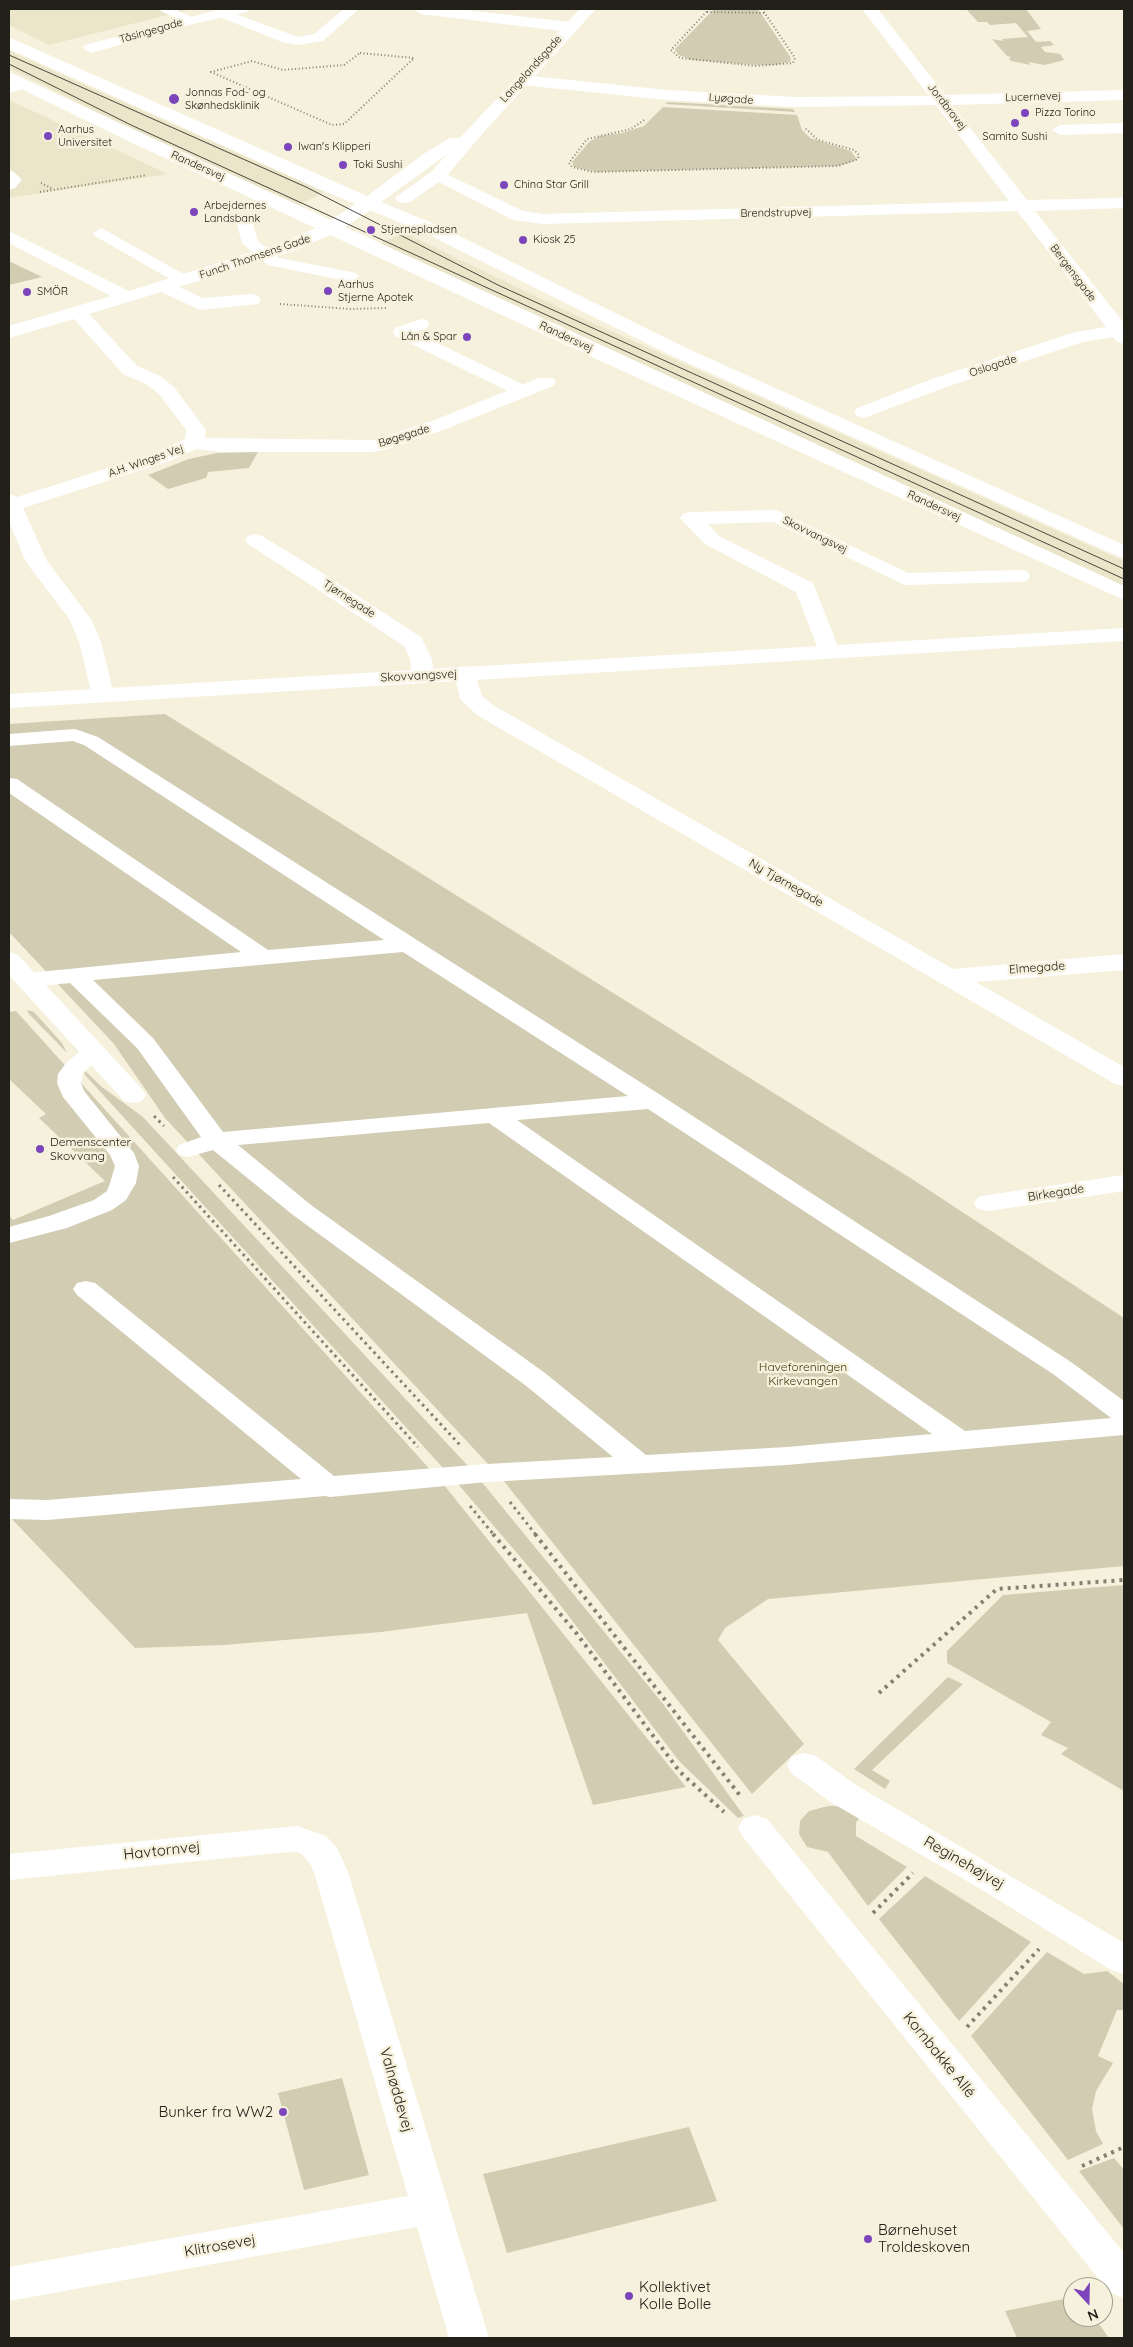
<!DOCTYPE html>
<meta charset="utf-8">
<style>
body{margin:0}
#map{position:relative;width:1133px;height:2347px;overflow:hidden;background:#f6f1dd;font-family:Quicksand,sans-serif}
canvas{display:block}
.frame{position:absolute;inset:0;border:10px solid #222119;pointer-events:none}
.north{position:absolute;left:1063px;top:2277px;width:50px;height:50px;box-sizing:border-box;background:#f6f1dd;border:1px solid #a19e8f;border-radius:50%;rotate:159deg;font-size:14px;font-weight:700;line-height:20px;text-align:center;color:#222119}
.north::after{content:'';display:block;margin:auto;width:18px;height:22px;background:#7c45bc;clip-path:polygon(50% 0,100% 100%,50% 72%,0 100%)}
</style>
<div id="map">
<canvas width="1133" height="2347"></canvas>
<div class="frame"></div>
<div class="north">N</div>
</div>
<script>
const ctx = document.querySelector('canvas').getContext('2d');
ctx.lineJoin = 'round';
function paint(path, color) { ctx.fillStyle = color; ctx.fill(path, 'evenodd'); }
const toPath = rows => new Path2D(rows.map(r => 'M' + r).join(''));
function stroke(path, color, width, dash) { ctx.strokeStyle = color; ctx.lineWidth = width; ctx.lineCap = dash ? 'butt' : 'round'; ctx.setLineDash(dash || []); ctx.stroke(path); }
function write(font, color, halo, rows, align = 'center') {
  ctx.font = font + ' Quicksand,sans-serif'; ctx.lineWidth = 5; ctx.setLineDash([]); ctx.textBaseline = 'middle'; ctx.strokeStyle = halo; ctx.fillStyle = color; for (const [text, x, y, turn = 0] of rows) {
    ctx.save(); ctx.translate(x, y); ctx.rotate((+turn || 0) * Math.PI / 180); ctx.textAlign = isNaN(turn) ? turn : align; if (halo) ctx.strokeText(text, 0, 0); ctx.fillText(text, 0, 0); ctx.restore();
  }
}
paint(toPath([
 [9,9,191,9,49,45,9,25],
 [9,51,324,192,299,205,126,127,9,68],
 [9,100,168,174,9,198],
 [405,233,560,308,1124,561,1124,586,377,244]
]), '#ebe5c9');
paint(toPath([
 [714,9,758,9,791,58,790,62,774,65,757,65,692,60,679,55,675,50,676,48],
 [966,9,1026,9,1041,29,1027,31,1036,42,1050,41,1054,45,1041,47,1045,52,1060,54,1064,60,1045,65,1028,62,1031,65,1011,61,1009,58,1012,57,1007,56,992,39,1003,41,1002,39,1028,37,1016,23,990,25,987,22,978,22],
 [668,102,793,109,795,112,665,104],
 [663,107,797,115,802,130,810,138,851,151,857,160,839,166,597,172,574,167,572,162,590,141,600,136,622,133,644,126],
 [9,261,42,277,9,285],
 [258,452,249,468,208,472,206,478,168,489,148,475,189,459,217,453],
 [165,714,912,1179,1124,1318,1124,1566,768,1599,725,1628,718,1640,804,1744,752,1794,503,1480,165,1118,114,1044,9,932,9,724],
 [27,1010,34,1012,62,1043,67,1053,29,1014],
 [16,1011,444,1485,686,1787,593,1805,527,1613,381,1632,224,1645,135,1648,9,1516,9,1215,13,1220,105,1181,39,1118,46,1114,9,1079,9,1012],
 [84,1070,102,1087,143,1117,468,1466,444,1469,85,1075],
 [481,1481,664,1705,744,1816,738,1818,679,1761,551,1593,458,1484],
 [1124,1585,1124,1791,1061,1754,1068,1748,1041,1735,1051,1722,947,1663,947,1651,1003,1595],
 [948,1677,963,1684,872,1770,890,1781,885,1789,854,1769],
 [828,1806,842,1806,861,1815,856,1823,856,1836,907,1867,868,1906,828,1852,807,1847,799,1834,800,1821,809,1811],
 [925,1876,1031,1942,959,2021,879,1919],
 [1047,1952,1084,1974,1107,1971,1124,1984,1124,2010,1117,2010,1098,2056,1113,2063,1096,2091,1092,2109,1096,2131,1103,2144,1068,2160,971,2036],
 [342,2078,369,2175,304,2190,278,2093],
 [689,2127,717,2201,507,2253,483,2174],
 [1114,2158,1124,2170,1124,2229,1079,2171],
 [1073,2297,1073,2317,1094,2317,1109,2338,1017,2338,1005,2311]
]), '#d2ccb2');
stroke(toPath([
 [709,9,671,50,680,58,757,66,793,63,795,58,762,9],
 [707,12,764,13],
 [360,53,414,58,344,124,332,125,211,72,252,61,283,70,344,65,360,53],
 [644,120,631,129,587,139,569,163,572,167,593,172,838,166,858,159,859,155,854,150,818,140,805,128],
 [41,183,53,189],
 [40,192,147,175],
 [280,304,351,309,386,308]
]), '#848173', 2, [1, 2.5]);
stroke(toPath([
 [154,1116,164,1126],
 [173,1177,418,1447],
 [219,1185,460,1445],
 [510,1502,536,1535],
 [470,1506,494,1535]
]), '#848173', 3, [2.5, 4]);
stroke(toPath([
 [493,1534,577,1634,680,1772,724,1812],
 [535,1534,742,1798],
 [879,1693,997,1589,1124,1580],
 [873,1913,913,1873],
 [967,2027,1039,1949],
 [1082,2166,1124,2147]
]), '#848173', 4, [3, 5]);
paint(toPath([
 [157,9,175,9,197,20,195,23,185,23,157,9],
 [222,9,298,37,314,34,344,9,359,9,323,41,298,45,282,42,217,16,215,13,217,10,222,9],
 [1124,123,1124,133,1060,135,1052,130,1060,125,1124,123],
 [9,170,14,172,22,180,15,188,9,190,9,170],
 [245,219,253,224,258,241,279,258,351,272,357,274,359,277,357,280,351,282,268,265,242,243,237,224,245,219],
 [101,228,189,277,191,280,189,283,183,285,177,283,95,236,93,233,101,228],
 [421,319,427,320,429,324,427,328,415,332,528,387,531,391,528,395,522,396,516,395,395,336,393,332,395,328,421,319],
 [75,729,98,737,662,1096,1071,1362,1124,1401,1124,1435,787,1465,487,1482,330,1497,325,1496,47,1520,9,1519,9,1499,47,1500,301,1479,77,1295,73,1289,77,1283,86,1281,95,1283,334,1476,487,1464,613,1457,525,1385,293,1215,213,1150,188,1157,179,1155,176,1150,179,1145,201,1137,137,1048,70,983,28,987,20,985,16,980,20,975,28,973,241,952,9,793,9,778,17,779,268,950,384,940,84,745,73,741,9,746,9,734,75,729],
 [403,952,628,1096,223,1132,153,1038,93,980,403,952],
 [648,1109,1053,1374,1111,1418,965,1431,517,1120,648,1109],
 [489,1123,932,1434,787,1447,646,1455,545,1373,311,1205,238,1145,489,1123],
 [94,1044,102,1046,106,1051,83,1073,81,1083,84,1091,134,1153,139,1166,136,1183,126,1200,112,1210,67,1228,9,1243,9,1227,49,1216,94,1200,107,1191,110,1183,115,1166,110,1155,63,1097,57,1083,58,1074,66,1063,86,1046,94,1044]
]), '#fff');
paint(toPath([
 [221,9,249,9,246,12,193,24,91,53,83,48,85,45,221,9],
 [413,9,457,9,570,22,578,27,570,32,421,14,413,9],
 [862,9,878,9,945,95,1124,90,1124,100,952,105,1027,200,1124,198,1124,208,1035,211,1124,323,1124,344,1117,342,1113,337,1083,342,949,386,864,418,857,416,854,412,857,408,935,378,1072,333,1106,327,1017,211,543,224,513,220,439,182,410,202,404,203,398,202,395,198,432,171,438,170,523,211,543,214,1009,201,936,105,795,107,667,100,522,85,514,80,522,75,667,90,795,97,929,96,862,9],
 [24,79,32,84,30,87,9,93,9,83,24,79],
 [369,198,375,199,378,203,375,207,337,232,296,250,179,287,203,298,252,294,258,296,261,300,258,304,200,310,161,292,89,314,137,366,160,376,174,387,206,430,205,438,373,440,432,421,539,378,553,378,556,382,553,386,446,429,387,449,373,452,221,452,196,449,169,461,23,508,47,561,91,619,101,642,114,695,111,700,103,702,95,700,92,695,79,642,70,620,26,562,9,522,9,494,17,497,155,453,185,439,186,430,160,395,146,384,123,374,74,319,9,338,9,326,111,296,9,243,9,231,129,291,284,242,325,224,363,199,369,198],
 [776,510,908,573,1019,570,1027,571,1030,576,1027,581,1019,582,905,585,773,522,708,524,719,536,813,583,840,652,837,657,829,659,821,657,796,592,705,544,680,518,683,514,690,512,776,510],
 [255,534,262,536,316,569,421,637,432,659,434,676,431,681,423,683,415,681,412,676,410,659,404,646,248,544,245,540,248,536,255,534],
 [465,666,473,668,482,696,493,705,953,969,1124,954,1124,970,976,982,1124,1067,1124,1086,1115,1084,477,715,460,699,454,673,457,668,465,666],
 [9,952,18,955,142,1089,146,1095,142,1101,133,1103,124,1101,9,975,9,952],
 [1124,1175,1124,1191,988,1211,978,1209,974,1203,978,1197,988,1195,1124,1175],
 [804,1753,816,1756,856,1785,1124,1943,1124,1974,1111,1970,984,1891,832,1803,792,1774,787,1765,792,1756,804,1753],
 [755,1815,767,1819,1124,2253,1124,2298,1110,2293,743,1837,738,1828,743,1819,755,1815],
 [297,1826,326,1836,337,1848,348,1872,489,2338,449,2338,417,2227,9,2301,9,2267,408,2196,314,1872,310,1864,302,1854,296,1852,278,1853,9,1880,9,1854,297,1826]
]), '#fff');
paint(toPath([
 [580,9,596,9,482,134,444,179,438,180,432,179,429,175,446,155,381,202,437,225,684,347,1124,545,1124,559,670,355,425,233,317,188,9,49,9,38,15,40,367,196,425,153,450,138,460,138,580,9],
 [9,72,1124,586,1124,600,603,362,124,139,9,83,9,72],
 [1124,628,1124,641,9,708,9,694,1124,628]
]), '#fff');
stroke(toPath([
 [9,55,306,187,500,286,1124,569],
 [9,64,131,125,1124,579]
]), '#4a483e', 1);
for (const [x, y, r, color] of [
 [174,99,6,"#7c45bc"],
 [1025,113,5,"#7c45bc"],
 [1015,123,5,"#7c45bc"],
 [48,136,5,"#7c45bc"],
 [288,147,5,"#7c45bc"],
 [343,165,5,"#7c45bc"],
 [504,185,5,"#7c45bc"],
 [194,212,5,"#7c45bc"],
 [371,230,5,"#7c45bc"],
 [523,240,5,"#7c45bc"],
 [328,291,5,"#7c45bc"],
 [27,292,5,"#7c45bc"],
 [467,337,5,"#7c45bc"],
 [40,1149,5,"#7c45bc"],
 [283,2112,5,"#7c45bc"],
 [868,2239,5,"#7c45bc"],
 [629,2296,5,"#7c45bc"]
]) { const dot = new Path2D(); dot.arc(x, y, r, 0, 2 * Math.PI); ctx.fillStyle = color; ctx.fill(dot); stroke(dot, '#f6f1dd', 2); }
write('11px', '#222119', '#f6f1dd', [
 ["Tåsingegade",151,31,-16],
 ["Langelandsgade",531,69,-48],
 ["Lucernevej",1033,97,-2],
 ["Lyøgade",731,99,4],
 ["Jordbrovej",947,107,52],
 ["Randersvej",198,166,24],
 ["Brendstrupvej",776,213,-1],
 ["Funch Thomsens Gade",255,257,-19],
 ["Bergensgade",1073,273,53],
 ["Randersvej",566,337,25],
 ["Oslogade",993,366,-18],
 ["Bøgegade",404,436,-17],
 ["A.H. Winges Vej",146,461,-19],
 ["Randersvej",934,506,25],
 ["Skovvangsvej",815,535,26],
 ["Tjørnegade",349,599,33]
]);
write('11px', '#222119', '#f6f1dd', [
 ["Jonnas Fod- og",185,93],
 ["Skønhedsklinik",185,106],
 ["Pizza Torino",1035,113],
 ["Aarhus",58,130],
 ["Universitet",58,143],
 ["Samito Sushi",1015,137,"center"],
 ["Iwan's Klipperi",298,147],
 ["Toki Sushi",353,165],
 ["China Star Grill",514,185],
 ["Arbejdernes",204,206],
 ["Landsbank",204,219],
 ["Stjernepladsen",381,230],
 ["Kiosk 25",533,240],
 ["Aarhus",338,285],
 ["Stjerne Apotek",338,298],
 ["SMÖR",37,292],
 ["Lån & Spar",457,337,"right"]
], 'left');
write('12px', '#222119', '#f6f1dd', [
 ["Skovvangsvej",419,676,-3],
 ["Ny Tjørnegade",786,883,30],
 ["Elmegade",1037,968,-4],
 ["Birkegade",1056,1193,-9]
]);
write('12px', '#222119', '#f6f1dd', [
 ["Demenscenter",50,1142],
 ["Skovvang",50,1156]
], 'left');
write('12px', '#443b0f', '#f6f1dd', [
 ["Haveforeningen",803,1367],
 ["Kirkevangen",803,1381]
]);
write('15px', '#222119', '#f6f1dd', [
 ["Havtornvej",162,1851,-6],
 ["Reginehøjvej",964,1863,30],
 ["Kornbakke Allé",939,2055,51],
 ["Valnøddevej",396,2090,74],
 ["Klitrosevej",220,2246,-10]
]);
write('15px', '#222119', '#f6f1dd', [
 ["Bunker fra WW2",273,2112,"right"],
 ["Børnehuset",878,2230],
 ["Troldeskoven",878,2247],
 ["Kollektivet",639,2287],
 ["Kolle Bolle",639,2304]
], 'left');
</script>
